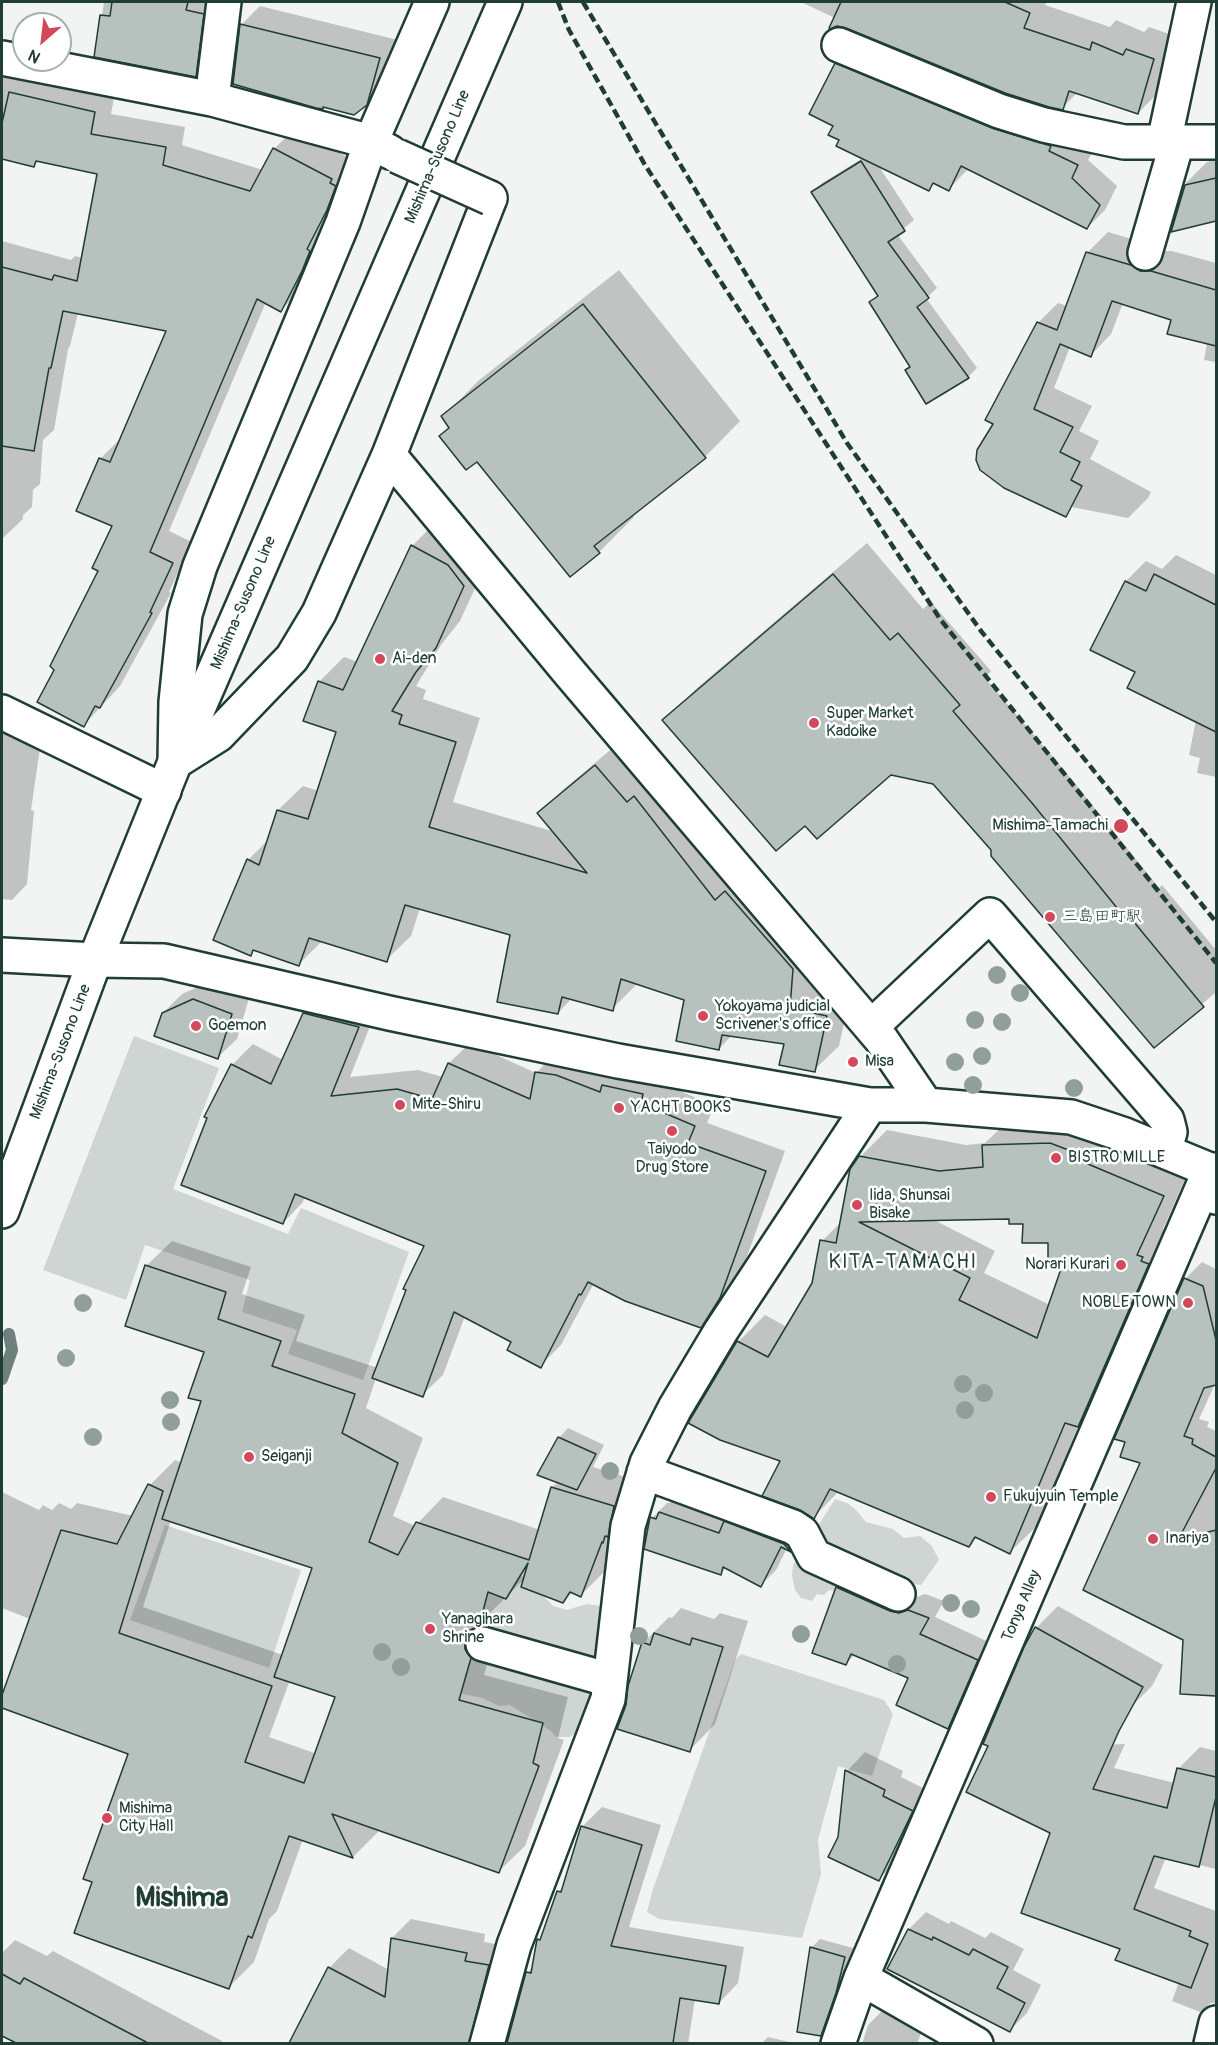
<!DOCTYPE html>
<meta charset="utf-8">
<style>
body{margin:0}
#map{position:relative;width:1218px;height:2045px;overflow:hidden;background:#f2f3f3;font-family:Pangolin,sans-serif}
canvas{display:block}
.frame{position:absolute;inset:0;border:3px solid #1f3d34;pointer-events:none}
.north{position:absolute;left:12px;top:12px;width:60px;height:60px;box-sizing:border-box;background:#fff;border:2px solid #a5b1ae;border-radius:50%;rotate:208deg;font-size:16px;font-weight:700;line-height:24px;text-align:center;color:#1f3d34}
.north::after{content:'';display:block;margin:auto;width:21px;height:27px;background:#d1495b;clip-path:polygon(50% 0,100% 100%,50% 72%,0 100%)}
</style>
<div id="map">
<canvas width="1218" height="2045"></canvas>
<div class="frame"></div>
<div class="north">N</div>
</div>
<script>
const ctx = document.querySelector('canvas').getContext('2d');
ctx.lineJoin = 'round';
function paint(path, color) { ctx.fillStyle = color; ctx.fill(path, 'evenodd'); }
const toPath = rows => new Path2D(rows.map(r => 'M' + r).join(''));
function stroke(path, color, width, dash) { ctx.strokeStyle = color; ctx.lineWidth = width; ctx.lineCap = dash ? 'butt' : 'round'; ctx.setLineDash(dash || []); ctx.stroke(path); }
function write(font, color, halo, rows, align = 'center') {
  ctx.font = font + ' Pangolin,"Klee One",sans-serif'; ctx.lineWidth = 5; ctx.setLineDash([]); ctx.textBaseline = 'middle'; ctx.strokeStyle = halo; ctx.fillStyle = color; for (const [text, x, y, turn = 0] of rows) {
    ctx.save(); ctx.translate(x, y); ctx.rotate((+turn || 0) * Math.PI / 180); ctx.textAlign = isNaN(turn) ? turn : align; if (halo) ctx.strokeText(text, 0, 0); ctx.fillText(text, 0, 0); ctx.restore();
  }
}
paint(toPath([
 [134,1036,219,1068,173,1189,288,1234,301,1208,409,1252,363,1380,288,1354,297,1330,242,1312,250,1280,145,1245,126,1300,43,1270],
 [835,1499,847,1503,856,1510,866,1522,893,1529,904,1538,920,1536,932,1546,939,1560,921,1585,907,1583,903,1617,848,1593,829,1590,824,1595,817,1594,812,1601,801,1598,795,1590,792,1576,793,1566,812,1527,818,1526],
 [165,1525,301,1570,269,1668,130,1620],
 [511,1573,528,1579,553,1606,567,1610,587,1604,607,1607,587,1724,570,1737,556,1737,551,1731,510,1705,499,1706,482,1698,454,1692,455,1656,477,1660,490,1631,487,1621,476,1613,465,1610],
 [741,1654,884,1700,893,1714,872,1776,838,1766,818,1840,821,1874,802,1938,659,1919,647,1912,653,1889,735,1660]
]), '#ced5d3');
paint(toPath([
 [104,2,220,2,213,58,195,75,96,56],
 [801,2,1047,2,1045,5,1110,27,1116,20,1144,32,1149,27,1175,36,1161,90,1138,113,1078,92,1062,108,835,18],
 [260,6,398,40,385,84,366,104,234,83,242,24],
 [854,46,1095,147,1088,160,1117,186,1105,210,1087,228,969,168,949,189,935,182,928,189,878,165,914,220,897,234,937,288,926,298,977,368,968,377,907,370,911,366,870,302,878,295,813,192,822,183,863,158,841,140,835,125,836,64],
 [2,62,115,92,111,114,185,127,182,145,263,170,274,149,294,129,351,159,301,290,281,310,266,302,169,531,192,542,169,592,171,593,120,686,84,725,55,670,100,570,114,525,100,459,120,439,168,330,78,313,70,346,68,349,54,430,43,440,40,484,33,490,32,507,23,515,23,519,2,539,2,241,71,260,75,256,83,258,99,172,39,160,34,165,2,157],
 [1216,159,1216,219,1173,230,1186,183,1207,162],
 [1108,232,1152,245,1161,251,1172,251,1216,263,1216,362,1204,360,1207,343,1173,319,1123,303,1111,334,1091,355,1070,347,1054,388,1092,406,1079,431,1099,441,1090,459,1151,492,1148,498,1128,518,1031,499,995,423,1038,323,1058,303,1067,306,1087,253],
 [619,270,740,421,705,457,632,514,634,517,599,552,450,427,443,417,478,381],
 [437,521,488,560,460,621,441,645,416,686,426,690,423,699,480,718,453,802,555,832,539,813,564,789,621,741,851,991,839,1046,814,1070,785,1042,732,1035,719,1049,685,999,638,983,612,1009,572,998,558,1013,512,934,420,908,411,936,386,960,323,940,299,964,256,949,250,954,248,860,269,839,278,810,303,786,319,791,338,731,319,682,344,657,358,662,412,546],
 [867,543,923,609,931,602,991,671,985,678,1064,770,1159,888,1162,885,1216,950,1216,992,1154,1046,993,850,934,783,891,774,805,824,665,720,697,688],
 [1176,555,1216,575,1216,777,1197,773,1200,758,1189,755,1196,720,1137,672,1092,649,1126,581,1146,561,1162,569],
 [2,711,42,734,31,810,34,811,27,884,12,900,2,899],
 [212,981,250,995,237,1039,218,1057,163,1013,182,994],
 [324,993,378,1006,350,1077,418,1070,443,1077,449,1063,470,1043,536,1073,557,1052,660,1082,714,1106,707,1123,785,1151,740,1276,721,1306,700,1327,594,1283,561,1345,540,1366,513,1342,465,1316,443,1375,422,1395,376,1378,366,1408,423,1438,393,1516,415,1526,443,1497,540,1530,552,1487,558,1482,559,1438,568,1428,604,1445,593,1467,639,1481,606,1570,581,1595,573,1591,563,1601,525,1578,490,1613,490,1623,496,1632,484,1675,568,1697,558,1738,564,1740,525,1846,499,1871,376,1828,378,1832,353,1857,303,1839,277,1911,269,1919,254,1962,228,1988,94,1881,130,1753,2,1707,2,1700,30,1619,2,1608,2,1492,39,1510,43,1505,52,1510,59,1503,71,1509,77,1503,133,1516,150,1485,175,1460,182,1463,203,1400,205,1351,146,1266,172,1241,251,1267,242,1294,305,1315,296,1341,378,1368,426,1245,305,1196,303,1202,283,1223,232,1065,253,1044,283,1060,304,1014],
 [171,1520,314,1567,283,1655,143,1607],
 [290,1680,337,1696,317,1754,269,1737],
 [1077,1117,1189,1170,1163,1229,1168,1231,1105,1399,1078,1426,1037,1526,1010,1552,978,1536,969,1545,839,1491,814,1517,783,1460,738,1342,765,1315,787,1327,813,1284,822,1241,842,1221,860,1157,887,1130,966,1145,985,1143,1010,1119],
 [1011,1218,1024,1222,1049,1242,1065,1262,1050,1305,984,1273,995,1251,932,1219],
 [1202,1262,1216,1269,1216,1383,1215,1384,1199,1419,1209,1422,1207,1427,1216,1431,1216,1695,1182,1693,1185,1639,1142,1463,1185,1279],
 [675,1498,805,1535,790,1550,787,1548,776,1570,761,1585,727,1567,720,1574,652,1518,667,1503,670,1503],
 [854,1571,907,1595,917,1597,925,1594,944,1601,935,1617,993,1644,964,1710,948,1727,910,1677,855,1654,846,1664,814,1652,838,1588],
 [1058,1606,1163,1665,1152,1686,1131,1707,1048,1748,1125,1744,1114,1768,1175,1783,1179,1768,1200,1747,1216,1751,1216,1869,1166,1857,1154,1888,1216,1911,1216,2003,1211,2003,1200,2012,1172,2001,1179,1982,1122,1948,1052,1832,990,1745,1036,1628],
 [681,1608,714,1619,720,1613,748,1621,715,1724,690,1750,627,1706,643,1643,669,1617,672,1618],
 [865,1752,903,1771,901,1777,931,1792,898,1860,879,1879,840,1837,847,1771],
 [602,1807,661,1825,629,1927,744,1947,738,1983,719,2003,695,1999,688,2044,291,2044,329,1968,349,1948,389,1970,392,1938,411,1919,485,1934,484,1942,507,1946,503,2043,508,2043,527,1973,533,1967,539,1940,543,1935,559,1892,564,1886,583,1826],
 [926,1912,949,1924,951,1921,985,1938,991,1932,1024,1949,1013,1970,1041,1985,1027,2013,1010,2030,889,1968,909,1929],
 [820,1939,853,1948,845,1982,830,2025,820,2034,811,1948],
 [15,1940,47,1956,53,1951,222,2041,220,2044,14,2044,2,2034,2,1953],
 [884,2009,924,2024,917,2044,862,2044,868,2025],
 [768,2037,798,2044,761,2044]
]), '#0003');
stroke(toPath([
 [2,1379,12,1350,9,1334]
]), '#6d807b', 12);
const building = toPath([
 [112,2,188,2,186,10,204,14,196,77,94,57,100,15,110,16,112,2],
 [841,2,1005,2,1030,13,1024,28,1090,50,1092,42,1123,55,1126,49,1154,59,1138,114,1069,91,1063,110,1049,107,1005,93,846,28,837,26,830,29,829,28,841,2],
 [240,24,380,58,367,105,354,115,323,107,323,109,316,108,233,84,240,24],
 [835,63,992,128,1051,146,1049,151,1078,165,1072,178,1100,205,1087,229,961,166,949,191,933,183,929,191,836,146,839,140,828,135,833,126,809,114,835,63],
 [9,92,95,112,91,134,166,147,163,165,250,191,273,148,332,179,330,183,336,186,327,210,307,249,310,251,302,271,281,312,257,299,150,552,173,563,150,612,152,613,100,708,95,706,84,727,37,702,54,670,50,666,98,571,92,568,112,526,76,511,99,458,110,462,166,331,63,311,51,368,49,368,34,451,2,446,2,267,52,280,54,275,77,281,97,174,36,161,34,167,2,159,2,123,9,92],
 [861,161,905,231,888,242,929,298,917,307,969,378,926,404,905,370,910,367,869,302,878,296,811,192,861,161],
 [1216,178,1216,221,1171,232,1185,185,1216,178],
 [1086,252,1131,265,1140,271,1151,271,1216,290,1216,346,1167,334,1171,320,1112,301,1091,357,1060,344,1034,409,1073,427,1060,452,1080,462,1071,480,1082,486,1066,517,1004,488,980,470,976,460,977,450,993,424,985,420,1037,322,1057,330,1086,252],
 [583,304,706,458,594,546,600,553,570,577,477,462,466,470,439,436,449,428,441,416,583,304],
 [411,545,448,565,464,586,436,648,416,672,392,711,402,715,399,724,456,742,429,827,587,873,537,813,595,765,627,802,634,796,715,900,725,891,793,969,790,1008,827,1016,815,1072,779,1065,784,1044,722,1035,719,1050,676,1041,684,1000,621,979,613,1011,562,997,558,1014,497,1002,510,935,405,905,387,962,309,938,299,966,253,950,251,956,213,940,247,859,259,865,277,810,308,819,336,732,303,721,318,681,343,690,411,545],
 [833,574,890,640,898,633,960,705,953,711,1032,803,1126,919,1129,916,1204,1007,1154,1048,991,856,991,850,933,784,891,775,817,839,805,826,776,851,662,720,833,574],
 [1154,574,1216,605,1216,732,1127,688,1135,672,1090,650,1125,581,1146,591,1154,574],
 [193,999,232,1014,218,1059,154,1036,162,1013,193,999],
 [303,1013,359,1027,331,1096,397,1089,432,1099,448,1063,530,1099,535,1072,556,1075,600,1092,602,1085,643,1094,641,1103,695,1126,688,1143,766,1171,720,1298,701,1328,625,1301,588,1282,581,1295,579,1294,541,1368,507,1350,511,1342,454,1312,423,1397,372,1378,406,1290,403,1289,424,1246,295,1194,283,1224,181,1185,207,1118,204,1117,231,1064,271,1084,303,1013],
 [1050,1143,1071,1151,1069,1156,1164,1196,1137,1255,1143,1257,1141,1261,1149,1264,1078,1427,1065,1423,1010,1554,975,1537,969,1547,830,1489,814,1519,800,1510,762,1496,780,1461,720,1440,688,1423,737,1341,768,1357,812,1283,820,1240,836,1243,850,1169,859,1156,939,1171,983,1167,982,1145,1050,1143],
 [1009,1219,1009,1224,1023,1224,1022,1243,1048,1243,1048,1259,1063,1263,1037,1338,959,1300,970,1278,859,1222,1009,1219],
 [145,1265,226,1292,218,1319,281,1341,272,1366,355,1394,342,1433,398,1463,369,1542,398,1555,416,1522,529,1560,551,1487,614,1506,608,1537,605,1536,603,1543,602,1542,581,1597,570,1592,563,1603,521,1587,528,1563,506,1599,488,1592,479,1626,470,1630,465,1638,465,1649,471,1658,459,1700,543,1723,533,1763,539,1766,499,1873,332,1814,353,1858,289,1836,252,1938,248,1936,229,1989,74,1933,92,1882,83,1879,128,1754,2,1708,2,1695,61,1530,117,1544,148,1484,163,1491,119,1633,272,1686,245,1762,304,1783,335,1697,274,1677,312,1568,162,1519,201,1401,188,1398,204,1352,125,1326,145,1265],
 [1184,1278,1203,1286,1216,1340,1216,1385,1204,1388,1184,1436,1193,1439,1192,1444,1216,1457,1216,1468,1178,1540,1216,1530,1216,1696,1180,1694,1183,1640,1083,1590,1140,1463,1120,1457,1125,1442,1114,1439,1184,1278],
 [558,1437,596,1454,577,1490,537,1475,558,1437],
 [659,1512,719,1533,724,1521,784,1544,791,1552,781,1547,761,1587,723,1567,721,1575,644,1549,650,1517,656,1519,659,1512],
 [836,1587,890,1611,899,1613,908,1610,929,1618,920,1634,978,1660,948,1729,896,1705,908,1678,851,1654,846,1665,812,1653,836,1587],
 [1035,1627,1143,1687,1119,1731,1093,1789,1167,1808,1177,1768,1216,1777,1216,1797,1199,1867,1154,1856,1134,1909,1191,1931,1189,1936,1208,1944,1191,1988,1115,1960,1120,1949,1021,1913,1050,1833,966,1792,988,1746,983,1744,1024,1647,1035,1627],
 [654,1633,690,1645,692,1638,723,1647,690,1752,617,1729,626,1705,628,1686,642,1642,650,1645,654,1633],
 [845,1770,885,1790,883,1796,913,1811,879,1881,828,1857,838,1837,845,1770],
 [581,1826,642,1845,611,1946,726,1966,719,2004,680,1998,673,2043,507,2043,526,1972,531,1973,537,1939,540,1940,557,1891,561,1892,581,1826],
 [908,1929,932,1940,933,1937,969,1955,973,1949,1008,1967,997,1988,1025,2003,1010,2032,887,1969,908,1929],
 [391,1938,467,1953,465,1961,489,1965,469,2043,289,2043,328,1967,385,1997,391,1938],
 [810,1947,845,1957,836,1993,821,2036,797,2032,810,1947],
 [2,1974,20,1984,24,1978,148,2043,16,2043,2,2036,2,1974]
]);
paint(building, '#b7c1bd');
stroke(building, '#1f3d34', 1.5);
const minor = toPath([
 [839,45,999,111,1044,125,1124,142,1216,142],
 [2,58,212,99,371,142,390,152],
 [212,99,224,2],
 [1164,142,1194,2],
 [1145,253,1174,153,1175,142],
 [389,455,569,672,881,1039,926,1105],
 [2,712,164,791],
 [175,762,176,702,185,614,200,566,343,222,371,142,432,2],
 [175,762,218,735,292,658,319,613,389,455,490,198],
 [2,955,95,960,164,961,389,1013,618,1061,870,1105,926,1105,1071,1117,1125,1135,1210,1170,1216,1170],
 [871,1027,990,915,1167,1120,1170,1132,1164,1151],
 [644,1472,793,1527,802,1533,814,1556,898,1594],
 [483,1644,610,1680],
 [861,1978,976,2044],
 [487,2044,514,1945,608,1699,628,1526,647,1463,675,1408,721,1331,870,1105],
 [838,2044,861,1978,1210,1170],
 [1211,2044,1216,2023]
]);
const major = toPath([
 [1210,1170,1216,1197],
 [2,1211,95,960,175,762,505,2]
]);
stroke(minor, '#1f3d34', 38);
stroke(major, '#1f3d34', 38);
stroke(minor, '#fff', 33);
stroke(major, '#fff', 33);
stroke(toPath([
 [558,2,569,30,645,165,940,619,1216,963],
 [583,2,847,443,981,631,1216,922]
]), '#1f3d34', 4.5, [9, 4.5]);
const minorBridge = toPath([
 [397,156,490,198]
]);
stroke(minorBridge, '#1f3d34', 38, []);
stroke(minorBridge, '#fff', 33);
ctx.fillStyle = '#919f9c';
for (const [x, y] of [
 [997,975],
 [1020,993],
 [975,1020],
 [1002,1022],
 [982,1056],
 [955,1062],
 [973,1085],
 [1074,1088],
 [83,1303],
 [66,1358],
 [963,1384],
 [984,1393],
 [170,1400],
 [965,1410],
 [171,1422],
 [93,1437],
 [610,1471],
 [951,1603],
 [971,1609],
 [801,1634],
 [639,1636],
 [382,1652],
 [897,1664],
 [401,1667]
]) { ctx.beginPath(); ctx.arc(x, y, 9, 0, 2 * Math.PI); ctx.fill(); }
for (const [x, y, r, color] of [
 [380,659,6,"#d1495b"],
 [814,723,6,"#d1495b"],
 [1121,826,8,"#d1495b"],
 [1050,917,6,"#d1495b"],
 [703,1016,6,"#d1495b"],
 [196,1026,6,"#d1495b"],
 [853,1062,6,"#d1495b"],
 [400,1105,6,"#d1495b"],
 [619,1108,6,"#d1495b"],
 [672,1131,6,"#d1495b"],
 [1056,1158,6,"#d1495b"],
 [857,1205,6,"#d1495b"],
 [1121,1265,6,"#d1495b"],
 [1188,1303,6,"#d1495b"],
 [249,1457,6,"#d1495b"],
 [991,1497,6,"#d1495b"],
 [1153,1539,6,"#d1495b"],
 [430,1629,6,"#d1495b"],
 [107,1818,6,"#d1495b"]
]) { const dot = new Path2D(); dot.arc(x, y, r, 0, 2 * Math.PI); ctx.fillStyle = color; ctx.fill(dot); stroke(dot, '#fff', 2); }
write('16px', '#1f3d34', '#fff', [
 ["Mishima-Susono Line",438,157,-67],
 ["Mishima-Susono Line",244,603,-67],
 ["Mishima-Susono Line",61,1052,-69],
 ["Tonya Alley",1022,1606,-67]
]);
write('16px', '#1f3d34', '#fff', [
 ["Ai-den",392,659],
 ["Super Market",826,714],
 ["Kadoike",826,732],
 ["Mishima-Tamachi",1108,826,"right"],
 ["三島田町駅",1062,917],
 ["Yokoyama judicial",715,1007],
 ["Scrivener's office",715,1025],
 ["Goemon",208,1026],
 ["Misa",865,1062],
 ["Mite-Shiru",412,1105],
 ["YACHT BOOKS",631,1108],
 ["Taiyodo",672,1150,"center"],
 ["Drug Store",672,1168,"center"],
 ["BISTRO MILLE",1068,1158],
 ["Iida, Shunsai",869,1196],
 ["Bisake",869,1214],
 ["Norari Kurari",1109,1265,"right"],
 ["NOBLE TOWN",1176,1303,"right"],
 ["Seiganji",261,1457],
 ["Fukujyuin Temple",1003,1497],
 ["Inariya",1165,1539],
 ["Yanagihara",442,1620],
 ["Shrine",442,1638],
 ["Mishima",119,1809],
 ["City Hall",119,1827]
], 'left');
ctx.letterSpacing = '1.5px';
write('20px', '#1f3d34', '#fff', [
 ["KITA-TAMACHI",903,1263]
]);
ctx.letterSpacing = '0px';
write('bold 28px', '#1f3d34', '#fff', [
 ["Mishima",182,1899]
]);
</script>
